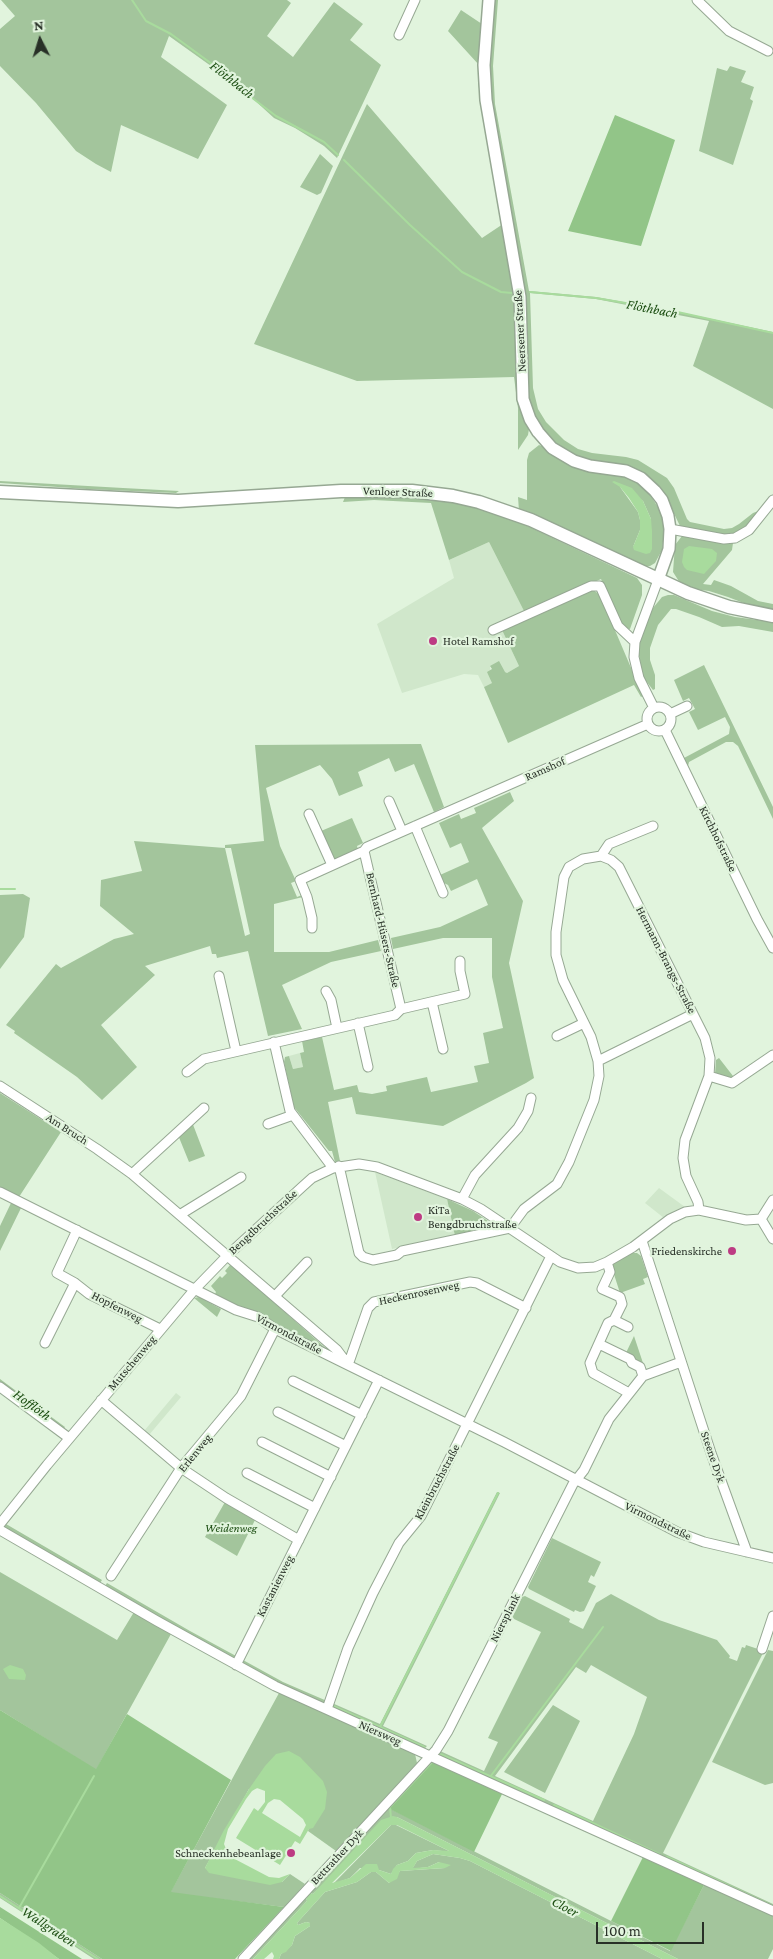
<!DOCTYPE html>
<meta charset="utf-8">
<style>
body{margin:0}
#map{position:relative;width:773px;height:1959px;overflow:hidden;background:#e1f4dd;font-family:"Crimson Pro",serif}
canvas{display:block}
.north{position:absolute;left:15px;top:15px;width:50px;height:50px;-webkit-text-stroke:4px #e1f4dd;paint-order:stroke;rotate:355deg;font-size:14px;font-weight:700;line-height:20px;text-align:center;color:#283027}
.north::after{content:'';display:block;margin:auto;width:18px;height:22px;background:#283027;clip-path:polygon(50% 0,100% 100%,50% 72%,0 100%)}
.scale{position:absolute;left:596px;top:1922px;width:108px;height:22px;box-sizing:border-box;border:2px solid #283027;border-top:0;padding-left:6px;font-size:15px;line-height:18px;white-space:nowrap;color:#283027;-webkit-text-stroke:4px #e1f4dd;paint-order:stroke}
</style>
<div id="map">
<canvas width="773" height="1959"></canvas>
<div class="north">N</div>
<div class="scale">100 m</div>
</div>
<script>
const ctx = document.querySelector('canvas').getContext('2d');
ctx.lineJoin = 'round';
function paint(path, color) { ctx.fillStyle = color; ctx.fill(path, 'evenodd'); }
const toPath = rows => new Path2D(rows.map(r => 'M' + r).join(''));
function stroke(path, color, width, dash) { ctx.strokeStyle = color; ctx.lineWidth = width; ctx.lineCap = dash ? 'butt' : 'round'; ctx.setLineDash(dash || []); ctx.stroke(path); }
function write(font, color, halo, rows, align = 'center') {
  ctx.font = font + ' "Crimson Pro",serif'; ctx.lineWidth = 4.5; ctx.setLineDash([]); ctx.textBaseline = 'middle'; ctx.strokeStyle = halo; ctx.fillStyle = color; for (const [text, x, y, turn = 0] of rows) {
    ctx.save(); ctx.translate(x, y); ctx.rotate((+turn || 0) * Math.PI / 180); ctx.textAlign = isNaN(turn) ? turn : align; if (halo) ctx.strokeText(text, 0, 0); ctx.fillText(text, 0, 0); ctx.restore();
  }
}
paint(toPath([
 [489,542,525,613,501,628,519,666,507,673,490,666,492,683,484,687,478,675,464,674,402,693,377,624,454,578,449,560],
 [300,1053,303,1067,293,1069,289,1056],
 [375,1172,447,1199,455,1236,392,1249],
 [659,1188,685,1207,664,1218,645,1203],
 [176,1393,181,1397,149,1435,144,1431]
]), '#d0e7cb');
paint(toPath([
 [1,0,287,0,291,3,267,36,293,57,334,2,363,24,350,40,381,65,337,158,324,146,295,128,274,118,239,86,169,36,161,57,227,105,198,159,121,125,111,172,96,164,76,151,36,103,0,66,0,29,15,16],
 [492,0,498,0,493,66,495,104,529,291,596,297,674,311,773,332,773,409,693,366,709,321,596,299,530,293,533,388,538,409,546,422,564,440,578,449,592,453,626,457,638,460,667,478,674,488,687,519,690,522,724,529,732,528,739,524,753,513,761,510,751,524,734,535,725,537,680,526,667,499,657,485,641,473,582,459,558,447,541,428,530,407,487,81],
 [461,10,482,24,481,66,512,265,523,415,529,429,528,435,518,450,518,408,514,377,357,381,254,344,367,104,482,238,503,224,478,83,479,65,448,31],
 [730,66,746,71,741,82,754,87,750,99,753,101,733,165,699,151,717,68,727,71],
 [320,154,333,166,321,193,317,195,300,187],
 [539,445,611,473,631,478,646,488,659,509,663,521,664,533,662,550,655,563,650,566,642,566,519,511,518,497,527,500,527,460,529,453],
 [620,487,643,501,651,519,633,547,640,530,640,520,638,512],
 [0,481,123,488,179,491,176,493,87,489,0,483],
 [345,497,431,497,481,508,519,522,637,578,642,585,642,595,630,629,622,628,601,579,525,613,489,542,449,560,431,503,374,500,343,502],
 [690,535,714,541,733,543,732,550,703,584,711,585,714,580,731,586,758,601,773,604,773,610,754,607,728,597,709,591,694,589,680,583,673,572,675,545,682,536],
 [592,589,600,595,643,696,641,697,634,685,508,743,484,687,492,683,487,672,492,669,490,666,499,661,505,672,507,673,519,666,502,630],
 [668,595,674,595,712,611,735,617,773,622,773,632,739,626,722,627,699,617,676,609,671,609,658,625,650,648,650,660,655,675,655,689,653,690,643,677,638,650,645,625,653,608,662,597],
 [704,665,773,807,773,819,738,746,733,742,726,742,689,762,688,766,684,758,729,734,730,727,725,717,698,730,689,712,695,709,689,698,683,701,674,680],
 [421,744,444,807,434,812,414,764,395,772,389,758,358,772,363,786,339,796,332,779,320,765,266,788,280,846,296,881,291,883,297,897,302,895,303,897,274,904,274,952,329,952,378,940,381,951,331,962,282,985,302,1029,268,1036,248,951,217,958,216,954,212,954,210,946,145,966,155,975,101,1025,137,1067,102,1100,77,1077,14,1033,15,1031,6,1025,56,964,61,968,114,939,134,934,100,906,101,880,142,871,134,841,225,848,225,845,264,841,255,745],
 [225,848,231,848,250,934,245,936],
 [510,792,514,801,482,828,523,901,509,963,534,1078,526,1083,443,1126,356,1114,352,1097,328,1102,340,1161,335,1162,332,1151,329,1151,294,1107,284,1062,285,1057,289,1056,293,1069,303,1067,300,1053,304,1052,302,1041,322,1037,334,1090,357,1085,359,1092,372,1094,387,1091,386,1086,427,1077,431,1092,478,1082,474,1066,489,1063,483,1033,503,1028,492,977,492,938,443,938,393,949,391,938,440,927,488,905,477,879,451,891,448,885,444,883,440,875,469,862,461,843,450,848,439,823,459,814,461,819,476,813,474,808],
 [352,818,363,843,357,846,358,850,334,860,321,831],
 [23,894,30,898,24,937,0,969,0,895],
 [719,1058,733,1076,733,1080,715,1074,716,1060],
 [0,1093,61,1132,19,1197,0,1187],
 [192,1122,205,1156,189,1162,178,1135],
 [447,1199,473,1211,497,1227,455,1236],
 [11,1203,21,1208,0,1251,0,1226],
 [632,1253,637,1253,641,1256,648,1277,643,1279,645,1284,620,1293,611,1265],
 [230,1265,234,1267,331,1353,271,1323,264,1315,255,1311,245,1309,215,1294,216,1292,211,1286,220,1276,222,1278,227,1273,225,1271],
 [199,1297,221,1309,217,1317,194,1298],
 [634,1336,644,1366,625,1355],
 [0,1379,65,1427,63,1430,0,1384],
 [497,1492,500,1493,383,1726,427,1746,424,1749,330,1707,332,1703,380,1724],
 [225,1502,255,1520,237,1556,205,1537],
 [6,1524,102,1580,100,1583,4,1528],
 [552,1538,601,1562,594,1577,591,1575,588,1582,596,1586,584,1611,580,1612,575,1610,574,1612,529,1589,528,1587],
 [0,1572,117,1640,134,1612,171,1634,96,1770,0,1710],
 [107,1583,190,1631,236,1656,233,1659,188,1634,105,1586],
 [611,1594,659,1620,717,1640,730,1656,729,1658,737,1661,742,1647,745,1648,746,1645,764,1651,663,1853,773,1904,773,1908,437,1755,440,1751,484,1771,498,1742,488,1738,541,1632,512,1618,522,1597,525,1596,570,1619,569,1622,583,1629,596,1603],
 [591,1665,647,1697,634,1734,593,1821,495,1776,576,1667,586,1673],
 [768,1650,773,1651,773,1783,765,1785,712,1762],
 [243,1660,283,1682,327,1701,323,1704,281,1685,243,1664],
 [279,1693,415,1754,417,1763,336,1851,308,1831,323,1781,249,1789,205,1868,282,1882,290,1874,305,1884,284,1907,170,1893],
 [553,1705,580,1721,545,1793,504,1772],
 [389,1808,670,1951,705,1883,773,1914,773,1949,768,1959,678,1959,397,1817,313,1894,310,1893],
 [391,1825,396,1825,451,1852,433,1850,416,1853,408,1861,397,1865,391,1874,379,1870,360,1868,350,1878,333,1884],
 [433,1854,460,1858,470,1861,662,1959,279,1959,281,1954,292,1945,295,1936,310,1926,310,1923,306,1922,298,1925,297,1923,325,1892,357,1882,371,1872,376,1872,389,1883,400,1871,445,1868,439,1862,428,1867,412,1869,417,1861],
 [0,1893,102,1959,94,1959,0,1898],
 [306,1897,307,1901,253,1959,248,1959],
 [286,1936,287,1939,283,1949,280,1952,276,1952,276,1947]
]), '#a3c59c');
paint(toPath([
 [615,115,675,140,641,246,568,231],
 [0,1710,96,1769,127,1714,231,1780,171,1892,284,1907,235,1959,102,1959,0,1893],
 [434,1758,504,1790,474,1852,388,1808],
 [644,1855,705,1883,671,1951,611,1921],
 [0,1907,82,1959,59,1959,0,1918]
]), '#92c588');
paint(toPath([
 [614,481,632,488,643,501,651,519,652,531,652,549,650,553,646,554,634,550,633,547,640,530,640,520,638,512,629,498,620,487,612,482],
 [689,546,712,549,717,553,716,561,704,574,687,570,684,567,682,562,684,549],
 [10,1665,23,1669,26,1675,25,1680,9,1679,3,1669],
 [289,1751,300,1757,323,1781,327,1792,325,1809,313,1828,309,1829,300,1844,295,1841,280,1865,236,1838,254,1808,258,1811,265,1802,265,1791,257,1788,252,1791,246,1799,228,1829,224,1844,229,1856,269,1877,279,1878,290,1874,282,1882,270,1885,209,1873,205,1868,224,1830,249,1789,265,1766,276,1754],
 [274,1799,280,1800,303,1819,306,1825,300,1837,262,1813,268,1803],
 [393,1816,397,1817,678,1959,662,1959,470,1861,460,1858,433,1854,417,1861,413,1868,428,1867,439,1862,451,1865,445,1868,400,1871,397,1879,389,1883,376,1872,371,1872,357,1882,325,1892,297,1923,298,1925,306,1922,310,1923,310,1926,295,1936,292,1945,286,1952,281,1954,279,1959,273,1959,274,1956,272,1952,264,1959,253,1959,307,1901,306,1897,310,1893,313,1894,381,1820],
 [391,1825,397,1825,449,1851,433,1850,416,1853,408,1861,397,1865,393,1869,391,1874,379,1870,377,1864,366,1864,350,1878,332,1883],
 [0,1918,39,1943,59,1959,0,1959]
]), '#a8db9d');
stroke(toPath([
 [132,0,146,21,171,34,242,86,251,97,276,116,324,142,338,155],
 [344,160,410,225,462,272,501,292,512,293],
 [530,292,596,298,673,311,773,333],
 [0,889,15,889],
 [33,1406,63,1428],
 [333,1706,380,1727],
 [424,1747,380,1727,498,1493],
 [440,1754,544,1800],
 [490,1777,603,1627],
 [554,1805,659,1854],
 [391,1818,390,1807,434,1760],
 [667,1857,773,1906],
 [0,1896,98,1959],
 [19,1908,94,1776]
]), '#a8db9d', 2);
const minor = toPath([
 [697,0,729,31,768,51],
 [399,35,415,0],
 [670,529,724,539,735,538,749,530,773,500],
 [493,630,591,586,600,586,618,626,635,642],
 '647 719a12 12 0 1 1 24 0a12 12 0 1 1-24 0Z',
 [654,708,639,678,634,657,635,642,658,580],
 [670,714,687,706],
 [665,730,757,919,773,948],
 [389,801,402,831],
 [309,814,332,865],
 [415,826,443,893],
 [601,856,609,844,653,826],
 [312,928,312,918,307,897,300,880,364,851],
 [219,976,236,1051],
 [326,991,331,1000,337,1028],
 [432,1002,443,1049],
 [401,1009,364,851,367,847,648,724],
 [358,1023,368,1067],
 [557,1036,584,1023],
 [274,1042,290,1111,333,1168],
 [598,1061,693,1014],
 [187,1072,204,1059,395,1015,401,1009,465,994,460,971,460,961],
 [709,1076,732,1083,773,1055],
 [0,1086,97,1149,132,1174,337,1350,346,1362],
 [268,1124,293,1115],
 [339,1166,359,1253,363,1257,373,1260,397,1255,402,1251,510,1228,524,1209,557,1184,569,1162,594,1100,599,1076,598,1061,591,1037,563,980,556,955,556,932,564,877,569,867,583,859,601,856,611,860,619,867,705,1038,710,1058,709,1076,685,1140,683,1158,686,1176,698,1202,699,1210],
 [132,1174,204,1108],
 [0,1192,236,1310,258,1317,275,1329,504,1442,677,1532,704,1542,773,1558],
 [462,1199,475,1175,518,1128,528,1111,531,1098],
 [181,1214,241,1177],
 [761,1219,773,1239],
 [761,1219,773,1200],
 [77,1230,57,1273,75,1283,89,1294,160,1329],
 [642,1241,711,1453,747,1552],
 [607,1262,610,1272,602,1289,620,1297,622,1304,614,1320,608,1323,590,1363,593,1373,629,1393],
 [275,1296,307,1262],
 [614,1320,628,1327],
 [45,1343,75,1283],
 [599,1344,630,1359,632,1363,640,1367,643,1376],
 [348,1365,368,1308,374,1302,470,1282,477,1283,526,1308],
 [293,1381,362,1415],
 [0,1387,69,1438],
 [101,1400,181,1468,226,1498,299,1540],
 [278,1412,346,1446],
 [262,1442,331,1477],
 [247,1473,315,1508],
 [0,1524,47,1465,195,1289,228,1255,302,1187,312,1178,333,1168,359,1164,377,1167,462,1199,481,1209,560,1262,578,1268,595,1267,607,1262,633,1247,670,1219,685,1212,699,1210,746,1220,761,1219],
 [0,1530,157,1621,275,1686,773,1911],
 [111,1576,181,1468,241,1396,275,1329],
 [762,1649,773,1616],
 [236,1665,379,1380],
 [327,1709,348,1648,373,1593,399,1543,421,1516,551,1256],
 [243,1959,436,1750,448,1731,573,1484,584,1470,609,1419,643,1376,681,1362]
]);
const tertiary = toPath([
 [489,0,484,65,486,100,520,297,523,399,530,419,538,432,552,448,574,461,590,466,626,471,641,478,655,491,662,500,668,516,670,529,669,549,658,580]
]);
const secondary = toPath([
 [0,492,178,501,341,491,412,491,453,496,479,502,531,520,688,593,729,607,773,616]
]);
stroke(minor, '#96a893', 11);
stroke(tertiary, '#96a893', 14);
stroke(secondary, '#96a893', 15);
stroke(minor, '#fff', 9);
stroke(tertiary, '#fff', 11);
stroke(secondary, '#fff', 12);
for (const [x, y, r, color] of [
 [433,641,5,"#bd3b83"],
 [418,1217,5,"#bd3b83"],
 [732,1251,5,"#bd3b83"],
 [291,1853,5,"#bd3b83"]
]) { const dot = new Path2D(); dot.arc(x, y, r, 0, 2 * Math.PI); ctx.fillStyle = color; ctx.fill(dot); stroke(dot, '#e1f4dd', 2); }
write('12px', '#283027', '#e1f4dd', [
 ["Neersener Straße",520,331,-93],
 ["Venloer Straße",398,492,2],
 ["Ramshof",545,769,-24],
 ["Kirchhofstraße",718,839,64],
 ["Bernhard-Hüsers-Straße",383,930,77],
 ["Hermann-Brangs-Straße",666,960,63],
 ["Am Bruch",67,1129,33],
 ["Bengdbruchstraße",263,1222,-43],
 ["Heckenrosenweg",419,1293,-12],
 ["Hopfenweg",117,1307,27],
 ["Virmondstraße",289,1334,28],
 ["Mutschenweg",132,1363,-50],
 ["Erlenweg",195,1453,-51],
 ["Steene Dyk",713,1457,71],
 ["Kleinbruchstraße",437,1482,-62],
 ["Virmondstraße",658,1521,26],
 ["Kastanienweg",275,1586,-63],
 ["Niersplank",505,1618,-63],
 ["Niersweg",380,1733,24],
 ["Bettrather Dyk",337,1857,-47]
]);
write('12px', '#283027', '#e1f4dd', [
 ["Hotel Ramshof",443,641],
 ["KiTa",428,1210],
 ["Bengdbruchstraße",428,1224],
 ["Friedenskirche",722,1251,"right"],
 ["Schneckenhebeanlage",281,1853,"right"]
], 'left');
write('italic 12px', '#1e4f14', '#e1f4dd', [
 ["Weidenweg",231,1528]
]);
write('italic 14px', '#1b4d11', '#e1f4dd', [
 ["Flöthbach",232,80,38],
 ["Flöthbach",652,309,11],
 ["Hofflöth",32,1405,36],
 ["Cloer",565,1907,27],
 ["Wallgraben",49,1927,33]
]);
</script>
